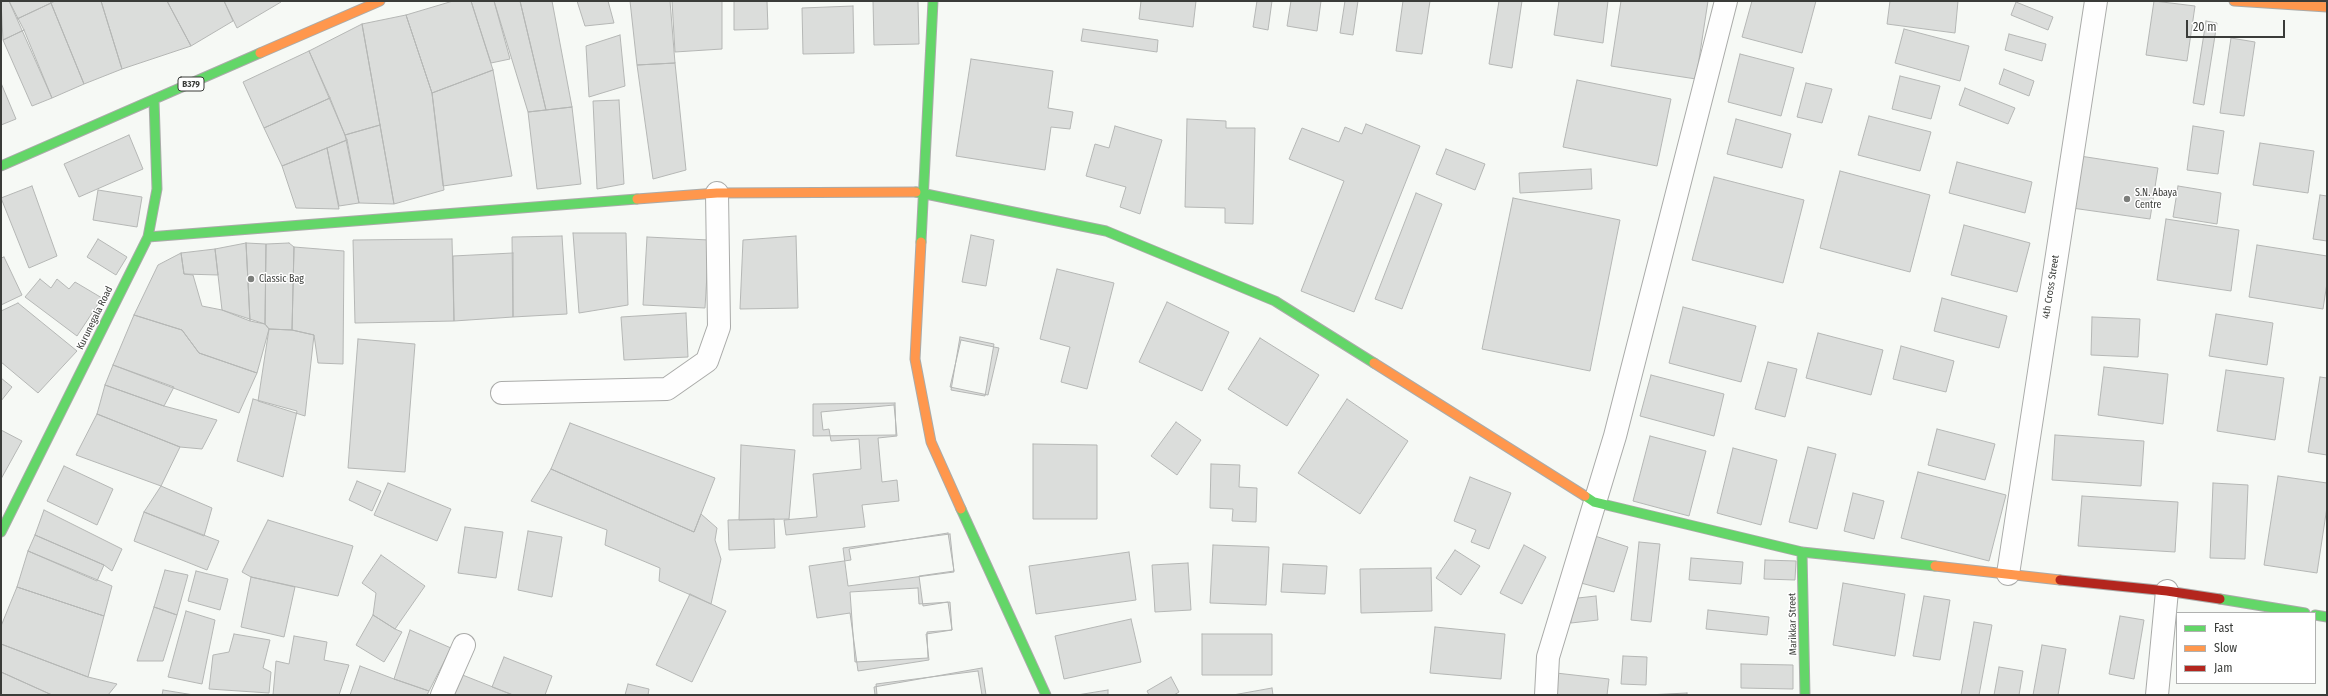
<!DOCTYPE html>
<style>
body{margin:0}
#map{position:relative;width:2328px;height:696px;overflow:hidden;background:#f6f9f5;font-family:"Fira Sans Condensed",sans-serif}
canvas{display:block}
.frame{position:absolute;inset:0;border:2px solid #3a3c39;pointer-events:none}
.legend{position:absolute;left:2176px;top:612px;width:140px;height:72px;box-sizing:border-box;background:#fff;border:1px solid #b0b1b0;margin:0;padding:5px 7px;list-style:none;font-size:12px;color:#3a3c39}
.legend li{display:flex;align-items:center;gap:8px;height:20px}
.legend b{width:20px;border:1px solid #b0b1b0}
.scale{position:absolute;left:2186px;top:20px;width:99px;height:18px;box-sizing:border-box;border:2px solid #3a3c39;border-top:0;padding-left:5px;font-size:12px;line-height:14px;white-space:nowrap;color:#3a3c39;-webkit-text-stroke:3px #fff;paint-order:stroke}
</style>
<div id="map">
<canvas width="2328" height="696"></canvas>
<div class="frame"></div>
<ul class="legend">
<li><b style="height:5px;background:#63d668"></b>Fast</li>
<li><b style="height:5px;background:#ff974d"></b>Slow</li>
<li><b style="height:5px;background:#b3261e"></b>Jam</li>
</ul>
<div class="scale">20 m</div>
</div>
<script>
const ctx = document.querySelector('canvas').getContext('2d');
ctx.lineJoin = 'round';
function paint(path, color) { ctx.fillStyle = color; ctx.fill(path, 'evenodd'); }
const toPath = rows => new Path2D(rows.map(r => 'M' + r).join(''));
function stroke(path, color, width, dash) { ctx.strokeStyle = color; ctx.lineWidth = width; ctx.lineCap = dash ? 'butt' : 'round'; ctx.setLineDash(dash || []); ctx.stroke(path); }
function write(font, color, halo, rows, align = 'center') {
  ctx.font = font + ' "Fira Sans Condensed",sans-serif'; ctx.lineWidth = 3; ctx.setLineDash([]); ctx.textBaseline = 'middle'; ctx.strokeStyle = halo; ctx.fillStyle = color; for (const [text, x, y, turn = 0] of rows) {
    ctx.save(); ctx.translate(x, y); ctx.rotate((+turn || 0) * Math.PI / 180); ctx.textAlign = isNaN(turn) ? turn : align; if (halo) ctx.strokeText(text, 0, 0); ctx.fillText(text, 0, 0); ctx.restore();
  }
}
const building = toPath([
 [1,1,9,1,24,30,3,40,1,1],
 [9,1,50,1,51,3,17,19,9,1],
 [55,1,101,1,122,69,84,84,51,3,55,1],
 [101,1,167,1,191,46,122,69,101,1],
 [167,1,224,1,233,21,191,46,167,1],
 [224,1,280,1,281,2,237,28,224,1],
 [453,1,471,1,493,70,432,93,406,15,453,1],
 [471,1,494,1,510,59,491,63,471,1],
 [494,1,520,1,546,110,528,112,494,1],
 [520,1,552,1,572,107,546,110,520,1],
 [577,1,608,1,614,23,585,26,577,1],
 [630,1,670,1,675,63,637,65,630,1],
 [672,1,722,1,722,49,675,52,672,1],
 [734,1,767,1,768,29,734,30,734,1],
 [873,1,918,1,919,44,874,45,873,1],
 [1141,1,1196,1,1193,27,1139,19,1141,1],
 [1257,1,1272,1,1268,30,1253,27,1257,1],
 [1291,1,1321,1,1317,31,1287,26,1291,1],
 [1345,1,1358,1,1353,35,1340,33,1345,1],
 [1403,1,1430,1,1422,54,1396,51,1403,1],
 [1499,1,1522,1,1512,68,1489,64,1499,1],
 [1559,1,1608,1,1603,43,1554,35,1559,1],
 [1621,1,1708,1,1696,79,1611,66,1621,1],
 [1752,1,1816,1,1802,53,1742,37,1752,1],
 [1890,1,1958,1,1955,33,1887,24,1890,1],
 [2154,1,2195,6,2187,61,2146,55,2154,1],
 [2016,2,2053,17,2048,30,2011,15,2016,2],
 [51,3,84,84,52,98,17,19,51,3],
 [853,6,854,53,803,54,802,8,853,6],
 [406,15,432,93,444,190,394,204,362,24,406,15],
 [2206,21,2217,23,2204,105,2193,103,2206,21],
 [362,24,380,125,345,135,309,51,362,24],
 [1083,29,1158,40,1157,52,1081,41,1083,29],
 [1904,29,1969,46,1960,81,1895,63,1904,29],
 [24,30,52,98,32,106,3,40,24,30],
 [2009,34,2046,44,2042,61,2005,50,2009,34],
 [620,35,625,86,589,97,586,46,620,35],
 [2231,38,2255,42,2244,116,2220,113,2231,38],
 [309,51,330,98,264,128,243,82,309,51],
 [1740,54,1794,68,1781,116,1728,102,1740,54],
 [971,59,1053,71,1048,108,1073,112,1070,129,1051,127,1045,170,956,156,971,59],
 [675,63,686,170,653,179,637,65,675,63],
 [2004,69,2034,81,2029,96,1999,84,2004,69],
 [493,70,512,176,443,186,432,93,493,70],
 [1900,76,1940,86,1931,119,1892,109,1900,76],
 [1577,80,1671,99,1657,166,1563,147,1577,80],
 [1,83,16,119,1,125,1,83],
 [1806,83,1832,89,1822,123,1797,117,1806,83],
 [1965,88,2015,108,2008,124,1959,105,1965,88],
 [330,98,347,140,282,166,264,128,330,98],
 [619,100,624,184,597,189,593,101,619,100],
 [572,107,581,184,537,189,528,112,572,107],
 [1869,116,1931,132,1920,171,1858,155,1869,116],
 [1187,119,1226,121,1226,128,1255,128,1253,224,1225,223,1225,208,1185,207,1187,119],
 [1736,119,1791,134,1782,168,1727,154,1736,119],
 [1366,124,1420,146,1354,312,1301,291,1344,181,1289,159,1302,128,1339,142,1345,127,1362,134,1366,124],
 [380,125,394,204,359,203,345,135,380,125],
 [1115,126,1162,140,1140,214,1120,207,1126,187,1086,176,1095,144,1109,148,1115,126],
 [2193,126,2224,131,2218,174,2187,170,2193,126],
 [129,135,143,169,79,197,64,164,129,135],
 [347,140,359,203,339,206,327,148,347,140],
 [2260,143,2314,151,2308,193,2253,185,2260,143],
 [327,148,339,209,296,208,282,166,327,148],
 [1446,149,1485,164,1475,190,1436,174,1446,149],
 [2080,156,2158,168,2150,219,2072,208,2080,156],
 [1957,162,2032,182,2025,213,1949,193,1957,162],
 [1591,169,1592,189,1520,193,1519,173,1591,169],
 [1840,171,1930,195,1910,272,1820,248,1840,171],
 [1714,177,1804,200,1783,283,1692,260,1714,177],
 [32,186,57,256,29,268,1,198,32,186],
 [2178,186,2221,193,2217,224,2173,217,2178,186],
 [98,190,142,197,137,227,93,220,98,190],
 [1416,193,1442,204,1402,309,1375,299,1416,193],
 [2320,195,2327,196,2327,241,2313,239,2320,195],
 [1513,198,1620,220,1590,371,1482,349,1513,198],
 [2166,219,2239,230,2231,291,2157,280,2166,219],
 [1964,225,2030,243,2017,292,1951,275,1964,225],
 [573,233,626,233,628,305,579,313,573,233],
 [971,235,994,240,986,286,962,282,971,235],
 [562,236,567,314,513,317,512,237,562,236],
 [796,236,798,308,740,309,743,240,796,236],
 [647,237,709,240,705,308,643,305,647,237],
 [98,239,127,257,116,275,87,257,98,239],
 [452,239,454,321,355,323,353,240,452,239],
 [246,243,266,244,265,324,250,321,246,243],
 [246,243,250,321,222,310,215,249,246,243],
 [289,243,294,247,292,330,269,329,265,324,266,244,289,243],
 [2257,245,2327,256,2327,283,2323,309,2249,297,2257,245],
 [294,247,344,251,343,364,318,363,314,335,292,330,294,247],
 [215,249,218,275,184,274,181,253,215,249],
 [181,253,184,274,193,275,202,306,222,310,265,324,269,329,257,373,199,353,182,330,134,315,158,265,181,253],
 [513,253,513,317,454,321,453,256,513,253],
 [4,257,22,295,1,305,1,258,4,257],
 [1057,269,1114,283,1087,389,1061,382,1070,347,1040,339,1057,269],
 [40,279,51,288,57,279,69,289,75,282,102,298,77,336,25,297,40,279],
 [1942,298,2007,316,1999,348,1934,331,1942,298],
 [1167,302,1229,332,1202,391,1139,362,1167,302],
 [18,303,77,351,38,393,1,362,1,311,18,303],
 [1683,307,1756,326,1741,382,1669,363,1683,307],
 [686,313,688,357,624,360,621,317,686,313],
 [2216,314,2273,323,2267,365,2209,356,2216,314],
 [134,315,182,330,199,353,257,373,239,413,113,365,134,315],
 [2092,317,2140,319,2138,357,2091,355,2092,317],
 [269,329,292,330,314,335,305,416,258,401,269,329],
 [1818,333,1883,350,1871,395,1806,378,1818,333],
 [960,337,994,344,985,396,951,390,960,337],
 [1260,338,1319,375,1287,426,1228,389,1260,338],
 [358,339,415,344,405,472,348,468,358,339],
 [961,340,999,348,988,395,950,387,961,340],
 [1901,346,1954,361,1946,392,1893,379,1901,346],
 [1768,362,1797,369,1785,417,1755,409,1768,362],
 [113,365,174,387,164,406,105,385,113,365],
 [2104,367,2168,374,2163,424,2098,415,2104,367],
 [2226,370,2284,378,2275,440,2217,431,2226,370],
 [1651,375,1724,394,1714,436,1640,416,1651,375],
 [2320,377,2327,378,2327,455,2308,452,2320,377],
 [1,378,12,387,1,401,1,378],
 [105,385,164,406,217,420,202,449,180,447,97,414,105,385],
 [253,399,297,411,283,477,237,461,253,399],
 [1347,399,1408,441,1360,514,1298,473,1347,399],
 [895,403,896,435,813,436,813,404,895,403],
 [894,405,897,436,878,438,882,482,897,480,899,501,862,505,865,527,786,535,784,520,817,517,813,474,861,469,859,439,831,441,829,429,823,430,821,412,894,405],
 [97,414,180,447,161,486,76,455,97,414],
 [1176,422,1201,440,1177,475,1151,456,1176,422],
 [570,423,715,478,694,532,551,469,570,423],
 [1937,429,1995,444,1985,480,1928,465,1937,429],
 [1,430,22,441,1,479,1,430],
 [2055,435,2144,441,2141,486,2052,480,2055,435],
 [1650,436,1706,451,1689,516,1633,501,1650,436],
 [1033,444,1097,445,1097,519,1033,519,1033,444],
 [741,445,795,450,789,519,739,520,741,445],
 [1808,447,1836,454,1817,529,1789,522,1808,447],
 [1733,448,1777,460,1761,525,1717,513,1733,448],
 [1211,464,1240,465,1239,487,1257,488,1256,522,1232,521,1233,509,1210,508,1211,464],
 [64,466,113,489,97,525,47,501,64,466],
 [551,469,694,532,701,514,717,528,715,540,721,559,711,604,659,581,660,568,605,545,607,530,531,501,551,469],
 [1918,472,2006,495,1989,561,1901,538,1918,472],
 [2278,476,2327,483,2327,507,2317,573,2264,565,2278,476],
 [1470,477,1511,493,1489,549,1471,542,1476,530,1454,521,1470,477],
 [357,481,381,491,372,511,349,500,357,481],
 [388,483,451,509,437,541,374,515,388,483],
 [2213,483,2248,485,2245,559,2210,558,2213,483],
 [161,486,212,508,204,536,144,512,161,486],
 [1853,493,1884,501,1874,539,1844,531,1853,493],
 [2082,496,2178,502,2175,552,2078,546,2082,496],
 [44,510,122,549,112,571,104,565,35,535,44,510],
 [144,512,219,541,207,570,134,541,144,512],
 [774,519,775,548,729,550,728,520,774,519],
 [268,520,353,546,338,596,251,577,242,572,268,520],
 [465,527,503,532,496,578,458,573,465,527],
 [528,531,562,537,552,597,518,590,528,531],
 [948,533,954,571,919,576,923,606,948,602,952,630,926,634,929,660,858,671,850,613,817,618,809,566,851,560,849,549,948,533],
 [950,534,954,572,848,586,843,548,950,534],
 [35,535,104,565,97,581,28,551,35,535],
 [1595,536,1628,547,1614,592,1581,583,1595,536],
 [1639,542,1660,544,1651,622,1631,620,1639,542],
 [1213,545,1269,547,1266,605,1210,603,1213,545],
 [1524,545,1546,557,1522,604,1500,593,1524,545],
 [1455,550,1480,566,1461,595,1436,578,1455,550],
 [28,551,112,586,104,616,17,587,28,551],
 [1129,552,1136,600,1036,614,1029,566,1129,552],
 [381,555,425,586,395,629,373,615,376,593,362,583,381,555],
 [1691,558,1743,562,1741,584,1689,580,1691,558],
 [1765,560,1796,561,1795,580,1764,579,1765,560],
 [1188,563,1191,610,1155,612,1152,565,1188,563],
 [1283,564,1327,566,1325,594,1281,592,1283,564],
 [1431,568,1432,611,1361,613,1360,569,1431,568],
 [165,570,188,575,177,615,154,607,165,570],
 [196,571,228,579,220,610,188,601,196,571],
 [251,577,295,587,284,637,241,627,251,577],
 [1843,583,1905,594,1895,656,1833,645,1843,583],
 [17,587,104,616,88,677,1,644,1,626,17,587],
 [918,588,919,604,950,602,952,630,927,632,928,658,855,662,850,592,918,588],
 [690,594,726,611,692,682,656,665,690,594],
 [1596,596,1598,620,1571,623,1569,599,1596,596],
 [1924,596,1950,600,1940,660,1913,656,1924,596],
 [154,607,177,615,163,661,137,661,154,607],
 [1708,610,1769,617,1767,635,1706,629,1708,610],
 [186,611,215,620,202,684,168,677,186,611],
 [373,615,395,629,402,632,384,662,356,645,373,615],
 [2120,616,2144,620,2134,679,2109,674,2120,616],
 [1131,619,1141,662,1064,679,1055,636,1131,619],
 [1974,622,1992,625,1979,695,1961,695,1974,622],
 [1435,627,1505,634,1501,679,1430,673,1435,627],
 [410,630,451,648,429,691,394,679,410,630],
 [234,634,270,640,263,668,271,672,269,693,209,689,213,655,229,652,234,634],
 [1202,634,1272,634,1272,675,1202,675,1202,634],
 [294,636,327,642,324,660,349,665,339,695,273,695,276,661,289,664,294,636],
 [1,644,88,677,117,684,108,695,52,695,1,672,1,644],
 [2042,645,2066,649,2058,695,2033,695,2042,645],
 [1623,656,1647,657,1646,685,1621,684,1623,656],
 [504,657,552,676,545,695,513,695,492,687,504,657],
 [1741,664,1793,665,1793,689,1741,688,1741,664],
 [360,666,394,679,429,691,427,695,350,695,360,666],
 [1999,667,2023,671,2019,695,1994,695,1999,667],
 [982,668,986,695,875,695,874,687,982,668],
 [978,671,982,695,877,695,876,684,978,671],
 [1,672,52,695,1,695,1,672],
 [1556,673,1609,679,1607,695,1554,695,1556,673],
 [460,674,513,695,452,695,460,674],
 [1171,677,1179,692,1174,695,1149,695,1147,691,1171,677],
 [628,684,649,689,648,695,625,695,628,684],
 [1272,688,1273,695,1233,695,1272,688],
 [163,690,194,695,162,695,163,690],
 [1108,690,1108,695,1077,695,1108,690],
 [1687,693,1687,695,1647,695,1687,693]
]);
paint(building, '#dbdddb');
stroke(building, '#b5b7b5', 1);
const street = toPath([
 [502,393,667,389,707,361,719,327,717,193],
 [2008,574,2096,1],
 [442,695,464,645],
 [1546,695,1548,657,1615,436,1726,1],
 [2157,695,2167,591]
]);
const fast = toPath([
 [1,166,260,53],
 [916,192,1106,231,1275,301,1374,363],
 [148,237,637,199],
 [921,242,933,1],
 [1585,496,1594,502,1802,552,1935,566],
 [961,509,1046,695],
 [1,532,148,237,157,189,154,100],
 [1802,552,1805,695],
 [2220,599,2305,613],
 [2315,615,2327,617]
]);
const slow = toPath([
 [2234,1,2327,7],
 [260,53,380,1],
 [637,199,717,193,916,192],
 [921,242,915,359,931,442,961,509],
 [1374,363,1585,496],
 [1935,566,2060,580]
]);
const jam = toPath([
 [2060,580,2167,591,2220,599]
]);
stroke(street, '#aaaba9', 24);
stroke(fast, '#aaaba9', 11);
stroke(slow, '#aaaba9', 11);
stroke(jam, '#aaaba9', 11);
stroke(street, '#fefefe', 22);
stroke(fast, '#63d668', 9);
stroke(slow, '#ff974d', 9);
stroke(jam, '#b3261e', 9);
for (const [x, y, r, color] of [
 [2127,199,4,"#7c7e7b"],
 [251,279,4,"#7c7e7b"]
]) { const dot = new Path2D(); dot.arc(x, y, r, 0, 2 * Math.PI); ctx.fillStyle = color; ctx.fill(dot); stroke(dot, '#fff', 1.5); }
for (const [x, y, w] of [
 [191,84,26]
]) { const box = new Path2D(); box.roundRect(x - w / 2, y - 7, w, 14, 3); ctx.fillStyle = '#fff'; ctx.fill(box); stroke(box, '#3a3c39', 1); }
write('bold 9px', '#3a3c39', null, [
 ["B379",191,84]
]);
write('10px', '#3a3c39', '#fff', [
 ["S.N. Abaya",2135,193],
 ["Centre",2135,205],
 ["Classic Bag",259,279]
], 'left');
write('10px', '#3a3c39', '#fff', [
 ["4th Cross Street",2051,287,-81],
 ["Kurunegala Road",95,318,-64],
 ["Marikkar Street",1793,624,-91]
]);
</script>
